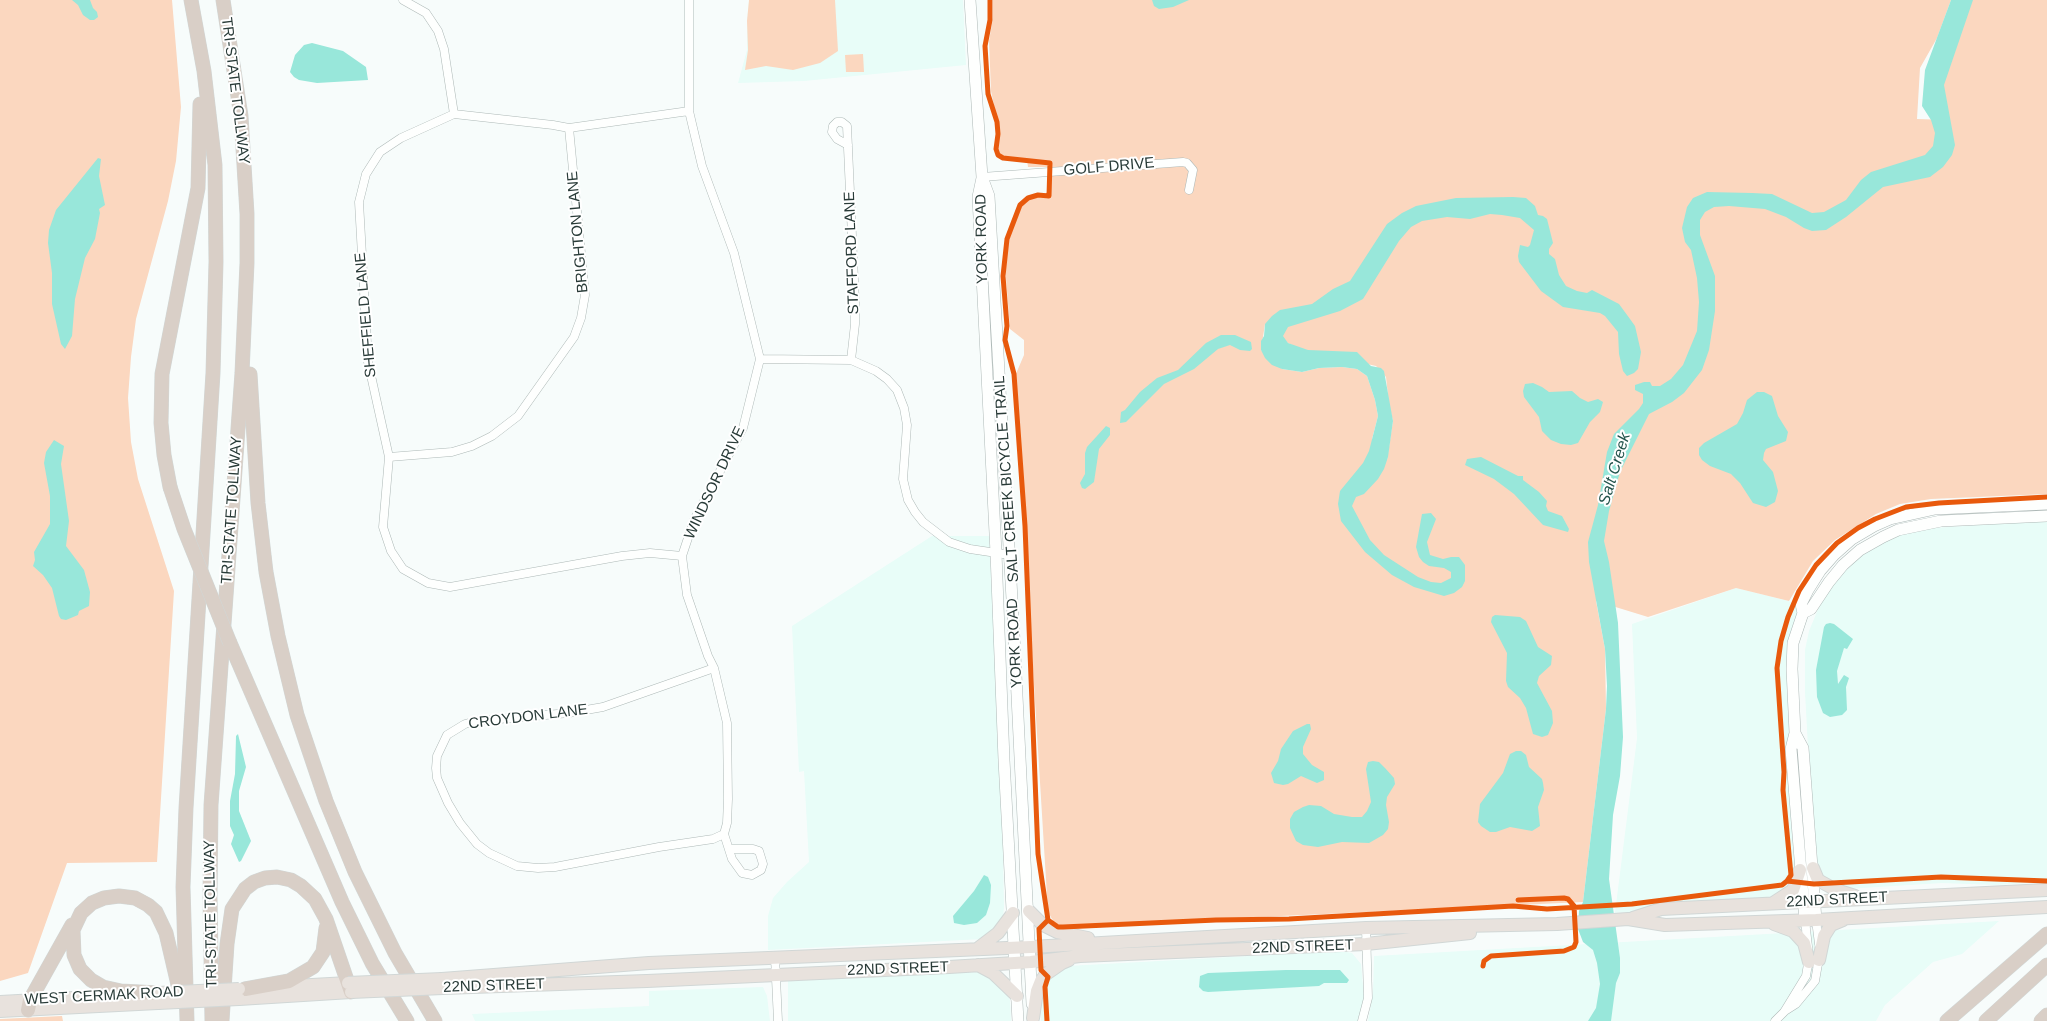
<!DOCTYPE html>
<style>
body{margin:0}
canvas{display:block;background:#f7fcfb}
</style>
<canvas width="2047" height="1021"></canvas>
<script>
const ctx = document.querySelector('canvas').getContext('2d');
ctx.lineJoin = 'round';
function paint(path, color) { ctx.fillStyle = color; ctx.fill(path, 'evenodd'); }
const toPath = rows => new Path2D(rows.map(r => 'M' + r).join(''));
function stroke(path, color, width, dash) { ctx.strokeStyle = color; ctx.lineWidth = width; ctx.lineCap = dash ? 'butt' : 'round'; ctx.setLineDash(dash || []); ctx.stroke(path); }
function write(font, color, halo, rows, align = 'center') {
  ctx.font = font + ' Arial,sans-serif'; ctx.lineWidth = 4; ctx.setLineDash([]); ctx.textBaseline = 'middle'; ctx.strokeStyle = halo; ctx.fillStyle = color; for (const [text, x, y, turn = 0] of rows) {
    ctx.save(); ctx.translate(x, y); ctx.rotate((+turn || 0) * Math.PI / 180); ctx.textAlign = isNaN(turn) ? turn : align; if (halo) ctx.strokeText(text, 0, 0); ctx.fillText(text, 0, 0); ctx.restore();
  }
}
paint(toPath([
 [749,0,963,0,966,65,804,81,738,83,747,50,747,21],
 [2047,521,2047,882,1995,885,1942,883,1845,889,1831,886,1818,870,1809,766,1805,692,1805,650,1809,631,1821,602,1830,588,1853,562,1880,544,1902,534,1932,528],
 [932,536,989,536,1001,763,1004,906,1003,918,999,926,983,939,768,950,768,916,773,898,787,882,809,862,804,771,799,772,792,626],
 [1736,588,1789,601,1800,609,1788,671,1797,899,1615,913,1637,738,1632,624],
 [1999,921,1962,954,1933,962,1885,1005,1876,1021,1368,1021,1373,993,1374,956],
 [1341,951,1352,953,1361,964,1364,997,1358,1021,1041,1021,1040,1000,1047,977,1068,966],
 [979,972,1001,984,1010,1000,1011,1021,788,1021,788,980],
 [763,987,767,996,770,1021,475,1021,472,1014,649,1006,649,991]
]), '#e8fdf8');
paint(toPath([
 [0,0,172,0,181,107,176,161,168,201,136,319,131,357,128,398,131,442,138,479,174,591,157,862,67,863,28,973,0,981],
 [749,0,835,0,838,51,820,63,793,70,766,66,745,70,748,50,747,21],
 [993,0,1951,0,1937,38,1920,68,1917,119,1947,120,1939,83,1968,0,2047,0,2047,494,1931,499,1900,504,1876,514,1835,540,1813,561,1789,601,1736,588,1648,617,1596,601,1605,649,1606,709,1583,902,1065,926,1055,924,1048,912,1015,376,1024,355,1024,340,1010,329,1005,265,1009,240,1021,206,1037,193,1045,194,1047,192,1048,167,1028,167,1027,160,1004,157,999,154,997,149,1000,134,991,91,989,41,993,18],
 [1265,324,1288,343,1298,348,1376,366,1386,377,1389,405,1393,421,1387,460,1372,439,1378,416,1375,400,1367,376,1357,369,1342,367,1319,368,1302,372,1282,369,1261,350],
 [863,54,864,72,846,72,845,55],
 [62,1016,63,1021,0,1021,0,1019]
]), '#fbd7bf');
paint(toPath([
 [72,0,90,0,93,8,97,12,98,17,94,20,90,20,83,15,78,5],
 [1152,0,1189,0,1173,7,1159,9,1154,6],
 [1951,0,1973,0,1944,85,1955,145,1952,155,1943,167,1930,177,1883,187,1846,217,1826,230,1812,231,1804,228,1786,217,1765,209,1729,206,1714,207,1705,212,1700,220,1700,235,1715,276,1715,311,1709,350,1702,370,1684,393,1672,402,1649,414,1620,472,1609,511,1604,541,1609,562,1618,623,1623,737,1620,776,1613,815,1609,879,1620,958,1620,973,1616,983,1611,1021,1588,1021,1596,1008,1600,984,1597,963,1593,950,1583,942,1578,929,1579,911,1583,902,1606,709,1607,686,1605,649,1589,562,1588,542,1598,505,1607,452,1614,434,1639,409,1643,403,1643,394,1635,390,1635,385,1644,382,1650,382,1652,386,1660,386,1671,379,1683,365,1697,331,1699,302,1697,278,1691,250,1685,242,1682,228,1687,207,1693,198,1707,192,1752,193,1772,194,1812,213,1824,212,1846,200,1861,180,1871,172,1925,155,1933,146,1935,133,1931,120,1922,106,1925,70],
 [312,43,343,51,366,67,368,80,317,83,299,80,294,77,290,72,295,55,304,45],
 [98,158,101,159,99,176,105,205,99,209,100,213,95,239,85,258,75,299,72,336,65,349,61,344,52,304,52,273,48,243,49,230,56,210],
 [1513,197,1526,198,1535,206,1538,215,1543,216,1547,219,1553,243,1549,249,1549,254,1555,259,1559,275,1566,286,1577,291,1587,293,1592,290,1619,304,1630,319,1635,326,1641,352,1638,369,1634,373,1627,376,1623,371,1619,354,1618,332,1605,316,1600,313,1563,307,1541,291,1519,262,1518,256,1520,245,1528,247,1530,245,1534,230,1520,218,1502,215,1490,214,1470,219,1447,217,1422,221,1411,227,1399,241,1363,299,1340,311,1288,327,1283,336,1288,343,1308,350,1357,352,1371,366,1381,368,1384,371,1393,421,1388,457,1384,469,1378,479,1364,494,1356,497,1352,506,1370,540,1384,555,1418,577,1431,582,1441,583,1451,578,1451,572,1444,568,1429,566,1423,562,1419,557,1416,547,1422,514,1431,513,1436,519,1427,542,1430,555,1443,559,1451,557,1459,557,1465,565,1465,581,1462,587,1454,593,1444,596,1414,587,1392,575,1365,552,1341,521,1338,504,1340,491,1363,463,1369,451,1378,416,1375,400,1367,376,1357,369,1342,367,1319,368,1302,372,1282,369,1272,365,1265,358,1261,350,1261,341,1264,336,1265,324,1272,316,1280,310,1312,304,1333,289,1350,281,1387,224,1402,213,1416,206,1456,198],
 [1221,335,1235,335,1251,342,1252,349,1250,351,1240,350,1230,345,1218,349,1194,369,1164,384,1126,422,1120,423,1121,412,1125,410,1140,392,1157,378,1178,370,1206,343],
 [1533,383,1542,387,1549,392,1572,391,1580,398,1588,402,1598,399,1603,402,1600,412,1590,422,1578,443,1571,445,1561,444,1551,440,1542,431,1539,417,1524,397,1523,391,1525,384],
 [1757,392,1764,392,1772,396,1778,416,1788,432,1786,441,1766,449,1764,453,1763,460,1773,472,1778,491,1775,502,1766,507,1753,503,1740,483,1731,474,1710,466,1702,460,1699,455,1699,448,1704,443,1737,424,1743,413,1747,400],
 [1106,426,1110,428,1110,435,1099,449,1094,482,1085,489,1082,488,1080,483,1085,474,1085,453,1087,447],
 [54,440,64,446,61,464,69,521,66,546,84,570,90,592,89,606,79,611,78,615,66,620,61,619,59,616,52,588,43,575,33,566,35,560,34,552,50,524,50,496,44,463,46,452],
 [1481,457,1518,476,1523,476,1523,480,1539,492,1547,501,1546,506,1548,511,1562,516,1569,529,1568,532,1543,525,1514,494,1494,479,1465,465,1467,459],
 [1495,615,1520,617,1526,621,1538,647,1552,656,1551,665,1539,676,1537,683,1552,711,1553,723,1548,735,1542,737,1533,734,1526,708,1520,698,1508,687,1506,681,1507,653,1491,622,1492,617],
 [1830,623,1834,624,1853,639,1847,649,1844,648,1837,671,1838,684,1844,675,1849,678,1846,687,1847,710,1842,715,1830,717,1823,713,1817,697,1816,670,1824,627,1826,624],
 [1307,724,1310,724,1311,729,1303,747,1303,754,1312,765,1324,772,1324,780,1317,783,1301,776,1288,784,1283,785,1274,783,1271,773,1278,761,1281,749,1293,731],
 [238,734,246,767,239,791,239,811,251,841,241,861,239,862,231,844,234,835,230,826,230,801,235,774,236,736],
 [1516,751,1521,751,1526,755,1529,767,1542,779,1543,783,1544,790,1538,807,1540,826,1532,831,1510,827,1496,832,1490,832,1481,826,1478,822,1480,804,1503,773,1510,754],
 [1373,761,1379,762,1385,768,1394,778,1395,784,1387,797,1386,805,1389,822,1388,829,1383,835,1369,843,1342,842,1318,847,1303,845,1296,841,1290,828,1290,819,1294,812,1303,807,1309,805,1321,806,1334,814,1352,817,1362,817,1367,811,1371,802,1366,769,1368,762],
 [984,875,988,877,991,885,990,903,986,915,977,923,964,925,954,923,953,916,974,891],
 [1286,970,1340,970,1349,980,1347,983,1324,983,1319,986,1208,992,1203,991,1199,987,1200,976,1208,973]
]), '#98e7da');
const minor = toPath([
 [403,0,426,13,438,31,444,49,454,114],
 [689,0,689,111,702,166,734,253,760,359,743,428,694,520,682,556,687,595,708,656,714,668,727,723,728,799,727,823,724,834,732,859,742,873,752,875,761,870,763,864,759,851,753,849,729,849],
 [848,145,837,139,832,132,833,126,837,122,842,122,847,126,855,302,855,324,851,360],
 [982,177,1183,162,1187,163,1193,170,1189,190],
 [760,359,851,360,876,371,887,379,897,390,904,408,907,425,903,479,908,500,915,512,923,522,949,542,970,549,1010,555],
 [389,457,452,452,472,446,492,436,518,416,574,337,581,318,585,295,569,128],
 [682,556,650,553,622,556,450,587,428,583,403,569,391,551,383,527,389,457,368,362,359,202,366,174,380,152,401,138,454,114,553,125,569,128,689,111],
 [714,668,603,707,569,713,476,721,465,724,447,735,437,756,436,768,437,778,448,803,460,823,477,844,489,853,517,866,538,868,555,867,659,847,713,839,724,834],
 [1805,920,1808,947],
 [1816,920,1819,944],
 [775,957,778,1021],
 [1785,1011,1796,1004,1815,981,1819,958],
 [1362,1021,1368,998,1366,928],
 [1775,1021,1784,1012,1806,976,1809,958]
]);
const secondary = toPath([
 [970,0,982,177,989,196,1014,634,1032,1004],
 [982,178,978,197,996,553,1004,760,1018,1021],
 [1803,613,1811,609,1829,582,1843,565,1860,550,1883,537,1898,530,1941,521,2047,516],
 [1795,733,1803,748,1816,920],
 [1805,920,1791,749,1795,733,1792,669,1793,643,1803,613,1801,604,1808,590,1820,571,1834,555,1852,539,1874,526,1890,519,1935,509,2047,504]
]);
const primary = toPath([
 [1813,868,1818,880,1836,890,1855,896],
 [1773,903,1793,890,1800,870],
 [1029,911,1043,925,1057,932,1088,938],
 [1633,918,1661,909,2047,890],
 [1774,924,1793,931,1804,943,1809,962],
 [977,949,998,933,1013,913],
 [1819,960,1824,936,1831,925,1843,920],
 [978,965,993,973,1017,996],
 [442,979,649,963,1031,947,1366,928,1557,924,1628,919,1665,925,1816,920,2047,907],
 [276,987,348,983],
 [443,988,647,981,949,967,1031,962,1080,956,1366,944,1470,933],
 [239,999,351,992],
 [0,1002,127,995],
 [0,1011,158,1003],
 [1033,1018,1037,991,1041,981,1046,974,1062,963,1069,960]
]);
const motorway = toPath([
 [250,374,258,503,266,572,278,636,297,715,326,801,355,872,395,953,435,1021],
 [170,487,164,455,161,423,162,374,198,188,200,104],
 [230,643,342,902,372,963,407,1021],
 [245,989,289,981,313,967,323,952,326,928],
 [158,993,121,991,103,987,91,980,80,969,74,955,73,930,81,913,92,903,104,898,119,896,135,898,148,905,156,912,166,933,179,989],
 [28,1010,30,1000,72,925],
 [187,1021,183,887,186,808,213,373,216,262,215,165,204,71,191,0],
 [212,1021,210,896,211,805,242,373,247,263,247,214,241,116,223,0],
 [222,1021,227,944,232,909,245,889,254,882,265,878,277,877,291,880,301,886,315,899,326,919,351,992],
 [1947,1021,2047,934],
 [1986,1021,2047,965],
 [2041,1021,2047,1015]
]);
stroke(minor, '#aeb9b7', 9);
stroke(secondary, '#aeb9b7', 12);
stroke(primary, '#d1d7d6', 14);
stroke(motorway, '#d1d7d6', 15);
stroke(minor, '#fefffe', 8);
stroke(secondary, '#fefffe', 11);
stroke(primary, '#e8e2dd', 12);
stroke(motorway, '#d9cfc7', 14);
const primaryBridge = toPath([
 [348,983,442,979],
 [351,992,443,988],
 [158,993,239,989],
 [158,1003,239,999]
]);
const motorwayBridge = toPath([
 [170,487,184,529,230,643]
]);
stroke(primaryBridge, '#d1d7d6', 14, []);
stroke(motorwayBridge, '#d1d7d6', 15, []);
stroke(primaryBridge, '#e8e2dd', 12);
stroke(motorwayBridge, '#d9cfc7', 14);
stroke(toPath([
 [990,0,990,20,985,46,988,94,997,122,998,134,996,149,998,155,1003,158,1050,163,1049,196,1038,195,1028,198,1020,205,1007,239,1003,276,1007,326,1005,340,1014,374,1025,526,1038,854,1048,920],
 [1787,881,1814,884,1941,877,2047,881],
 [1048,920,1058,927,1063,927,1216,920,1289,919,1513,906,1547,909,1632,904,1782,885,1787,881,1791,875,1783,790,1784,772,1777,668,1781,641,1788,617,1799,591,1816,565,1837,543,1858,528,1875,519,1906,507,1939,503,2047,497],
 [1483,966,1484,961,1491,956,1564,951,1574,947,1576,942,1574,906,1568,899,1564,898,1518,900],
 [1047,1021,1045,987,1048,977,1041,970,1039,929,1048,920]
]), '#e8590c', 5);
write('15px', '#293b38', '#fff', [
 ["TRI-STATE TOLLWAY",235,91,83],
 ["GOLF DRIVE",1109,167,-5],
 ["BRIGHTON LANE",578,232,-95],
 ["YORK ROAD",982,239,-91],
 ["STAFFORD LANE",852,253,-92],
 ["SHEFFIELD LANE",366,315,-95],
 ["SALT CREEK BICYCLE TRAIL",1007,479,-94],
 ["WINDSOR DRIVE",715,483,-65],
 ["TRI-STATE TOLLWAY",232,510,-86],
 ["YORK ROAD",1015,643,-93],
 ["CROYDON LANE",528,717,-7],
 ["22ND STREET",1837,900,-3],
 ["TRI-STATE TOLLWAY",211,914,-91],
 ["22ND STREET",1303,947,-2],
 ["22ND STREET",898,969,-2],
 ["22ND STREET",494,986,-2],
 ["WEST CERMAK ROAD",104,996,-3]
]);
write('italic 16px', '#23544c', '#fff', [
 ["Salt Creek",1615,469,-73]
]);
</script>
